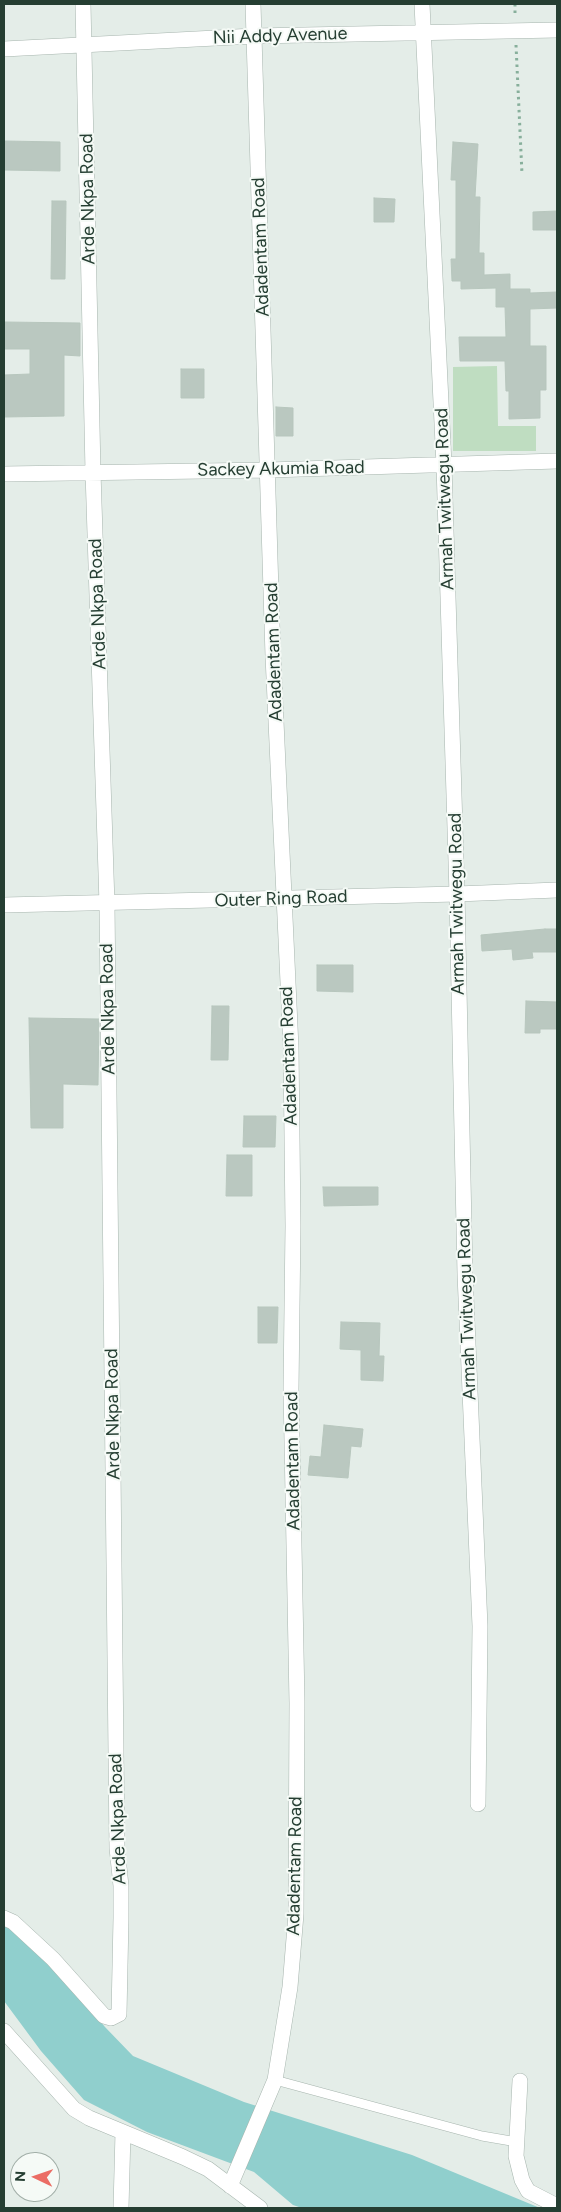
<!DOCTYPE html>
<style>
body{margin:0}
#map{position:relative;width:561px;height:2212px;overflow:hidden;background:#e4ede8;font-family:Figtree,sans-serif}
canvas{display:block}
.frame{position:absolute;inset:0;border:5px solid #253e32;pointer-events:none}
.north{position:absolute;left:10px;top:2152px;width:50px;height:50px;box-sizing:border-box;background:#f5faf6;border:1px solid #a2afa8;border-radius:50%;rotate:273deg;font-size:14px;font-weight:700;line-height:20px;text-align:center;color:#253e32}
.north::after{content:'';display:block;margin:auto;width:18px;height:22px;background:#eb6d65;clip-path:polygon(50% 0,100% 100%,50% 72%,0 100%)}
</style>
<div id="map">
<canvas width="561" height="2212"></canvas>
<div class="frame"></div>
<div class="north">N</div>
</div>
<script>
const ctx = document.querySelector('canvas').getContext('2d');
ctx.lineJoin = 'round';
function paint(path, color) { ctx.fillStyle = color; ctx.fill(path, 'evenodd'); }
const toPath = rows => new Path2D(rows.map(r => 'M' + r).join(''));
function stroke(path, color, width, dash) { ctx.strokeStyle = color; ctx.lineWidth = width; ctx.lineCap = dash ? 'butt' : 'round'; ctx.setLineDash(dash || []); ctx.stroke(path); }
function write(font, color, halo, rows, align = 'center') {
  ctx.font = font + ' Figtree,sans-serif'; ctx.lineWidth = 4; ctx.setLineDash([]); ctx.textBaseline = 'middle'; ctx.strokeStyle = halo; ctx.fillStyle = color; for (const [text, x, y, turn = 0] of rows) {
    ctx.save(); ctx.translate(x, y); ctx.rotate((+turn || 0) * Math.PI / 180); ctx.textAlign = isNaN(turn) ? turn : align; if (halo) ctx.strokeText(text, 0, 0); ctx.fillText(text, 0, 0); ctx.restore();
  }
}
paint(toPath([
 [497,366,498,426,536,426,536,451,453,451,453,367]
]), '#bfddc1');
paint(toPath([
 [4,1921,45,1955,105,2027,133,2056,244,2102,412,2155,540,2208,302,2208,293,2205,254,2172,147,2132,84,2100,41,2051,4,2001]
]), '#90cfcd');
const building = toPath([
 [4,141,60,142,60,171,4,170,4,141],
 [453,142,478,144,475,197,480,197,479,253,484,253,484,275,510,274,510,289,530,289,530,293,557,292,557,308,530,309,530,346,546,346,546,390,540,390,540,418,509,419,509,391,506,391,505,361,460,361,459,337,506,337,505,307,496,307,496,288,461,289,461,281,452,281,451,259,456,259,456,180,451,180,453,142],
 [374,198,395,199,394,222,374,222,374,198],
 [52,201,66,201,65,279,51,279,52,201],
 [557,211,557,230,533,230,533,212,557,211],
 [4,322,80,323,80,356,64,355,64,416,4,417,4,375,30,374,30,349,4,349,4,322],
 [181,369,204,369,204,398,181,398,181,369],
 [276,407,293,408,293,436,276,436,276,407],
 [545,929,557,929,557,952,532,952,533,958,513,960,512,949,482,951,481,935,545,929],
 [317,965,353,965,353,992,317,991,317,965],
 [526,1001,557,1002,557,1029,540,1029,540,1033,525,1033,526,1001],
 [212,1006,229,1006,228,1060,211,1060,212,1006],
 [29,1018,99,1019,98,1085,63,1084,63,1128,31,1128,29,1018],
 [244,1116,276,1116,275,1147,243,1147,244,1116],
 [227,1155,252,1155,252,1196,226,1196,227,1155],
 [323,1187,378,1187,378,1205,324,1206,323,1187],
 [258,1307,278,1307,277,1343,258,1343,258,1307],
 [341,1322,380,1323,379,1356,384,1356,383,1381,361,1380,361,1350,340,1349,341,1322],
 [324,1425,363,1429,361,1447,351,1446,348,1478,308,1475,310,1456,321,1457,324,1425]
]);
paint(building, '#bac8c0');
stroke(building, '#b7c6bd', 1);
const service = toPath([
 [275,2080,482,2136,517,2142]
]);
const minor = toPath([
 [422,4,444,465,457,894,465,1274,480,1626,478,1804],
 [4,49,254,36,557,30],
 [4,474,269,470,557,461],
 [4,1918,13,1922,53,1959,104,2016,111,2018,119,2014,121,1918,121,1886,117,1848,107,904,93,472,83,4],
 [4,2031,74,2109,89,2118,183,2157,208,2169,260,2208],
 [520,2081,516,2156,522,2180,528,2191,557,2206],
 [230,2186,275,2080,290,1987,296,1914,297,1703,291,1389,293,1226,291,1048,273,656,253,4],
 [121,2208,123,2132]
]);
const tertiary = toPath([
 [4,905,457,894,557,890]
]);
stroke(service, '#a7b5ae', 10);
stroke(minor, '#a7b5ae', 16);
stroke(tertiary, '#a7b5ae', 16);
stroke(toPath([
 [515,4,515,16],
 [516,45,522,174]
]), '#87af9b', 3, [2.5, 4]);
stroke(service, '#fff', 9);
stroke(minor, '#fff', 15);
stroke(tertiary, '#fff', 15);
write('18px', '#253e32', '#f5faf6', [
 ["Nii Addy Avenue",280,36,-2],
 ["Arde Nkpa Road",88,199,-91],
 ["Adadentam Road",261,247,-92],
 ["Sackey Akumia Road",281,469,-1],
 ["Armah Twitwegu Road",445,499,-92],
 ["Arde Nkpa Road",98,604,-92],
 ["Adadentam Road",274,652,-92],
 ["Outer Ring Road",281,899,-2],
 ["Armah Twitwegu Road",457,904,-91],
 ["Arde Nkpa Road",108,1009,-91],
 ["Adadentam Road",289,1056,-92],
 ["Armah Twitwegu Road",467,1309,-92],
 ["Arde Nkpa Road",113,1414,-91],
 ["Adadentam Road",293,1461,-91],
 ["Arde Nkpa Road",118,1819,-92],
 ["Adadentam Road",295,1866,-89]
]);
</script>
